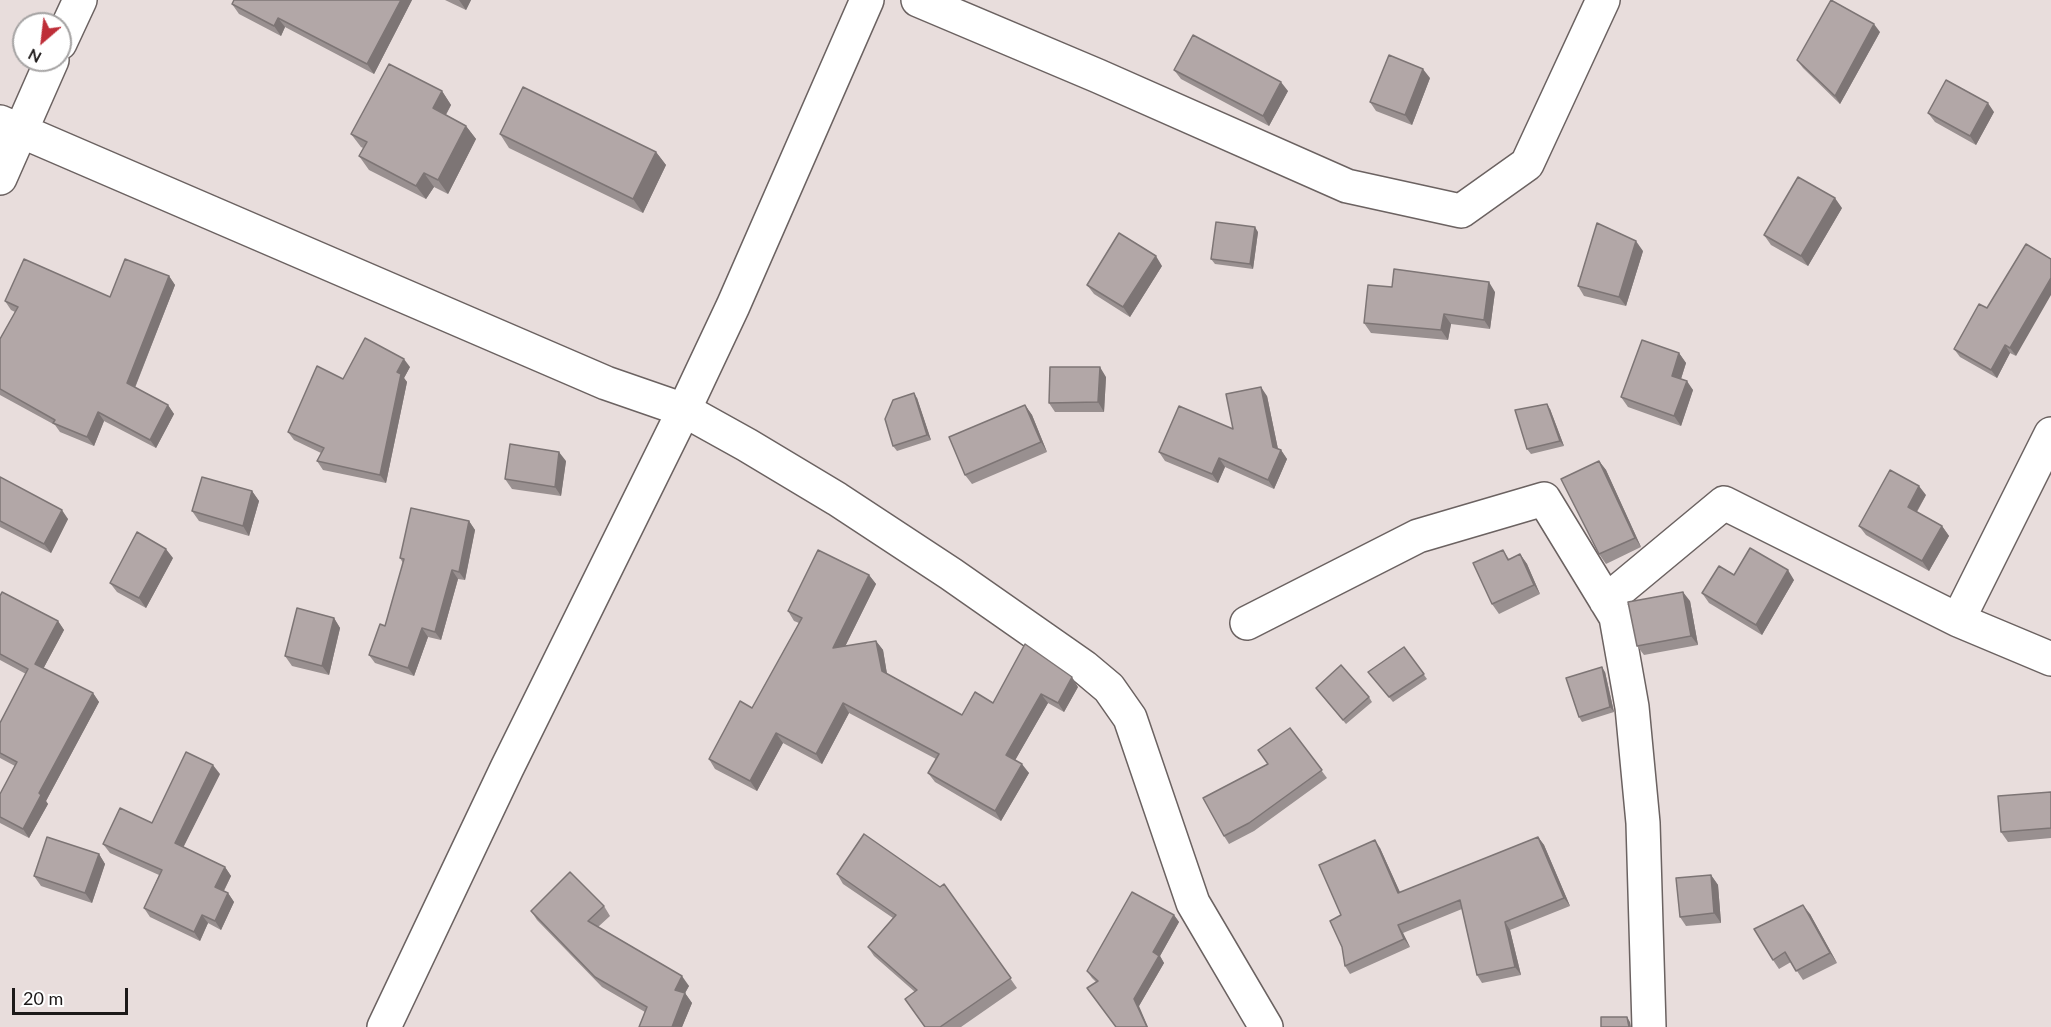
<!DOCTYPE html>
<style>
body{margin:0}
#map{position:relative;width:2051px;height:1027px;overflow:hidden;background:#e8dddc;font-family:Lato,sans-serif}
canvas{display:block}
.north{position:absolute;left:12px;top:12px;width:60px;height:60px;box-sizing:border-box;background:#fff;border:2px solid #a5a3a3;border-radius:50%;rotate:208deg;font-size:16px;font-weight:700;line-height:24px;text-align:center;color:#1d1919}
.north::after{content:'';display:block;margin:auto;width:21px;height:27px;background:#be2e38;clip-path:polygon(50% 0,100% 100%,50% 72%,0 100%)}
.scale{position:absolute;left:12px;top:988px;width:116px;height:27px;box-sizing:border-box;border:3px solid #1d1919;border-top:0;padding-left:8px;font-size:18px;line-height:21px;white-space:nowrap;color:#1d1919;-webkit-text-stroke:4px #fff;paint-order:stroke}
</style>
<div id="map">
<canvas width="2051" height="1027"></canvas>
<div class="north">N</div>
<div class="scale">20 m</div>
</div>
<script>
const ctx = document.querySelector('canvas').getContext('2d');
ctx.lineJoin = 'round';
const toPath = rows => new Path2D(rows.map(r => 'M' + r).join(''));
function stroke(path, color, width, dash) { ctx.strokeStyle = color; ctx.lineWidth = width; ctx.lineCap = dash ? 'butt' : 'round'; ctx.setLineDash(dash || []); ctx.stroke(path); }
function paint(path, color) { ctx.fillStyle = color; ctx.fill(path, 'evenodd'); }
const street = toPath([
 [918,0,1098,76,1347,186,1461,211,1527,164,1603,0],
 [60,43,80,0],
 [0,122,606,383,684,410,747,445,837,499,951,574,1084,667,1109,688,1130,718,1193,903,1266,1027],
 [0,178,52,60],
 [1606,601,1724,503,1958,620,2051,659],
 [1958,620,2051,434],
 [1247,623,1418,536,1544,499,1616,617,1632,707,1643,823,1649,1027]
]);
const secondary = toPath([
 [384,1027,507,768,684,410,733,306,867,0]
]);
stroke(street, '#6b6261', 36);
stroke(secondary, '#6b6261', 36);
stroke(street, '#fff', 33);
stroke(secondary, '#fff', 33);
paint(toPath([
 [234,0,412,0,374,74,285,27,281,36,239,14,232,4],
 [445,0,471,0,466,10],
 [1880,32,1840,104,1803,68,1797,60],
 [1174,70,1288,91,1269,126,1181,79],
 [1430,78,1412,125,1376,111,1370,102],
 [442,91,451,105,446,115,466,126,476,139,448,194,434,187,426,199,369,170,359,156,363,148,361,147,351,134],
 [1994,112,1976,145,1935,122,1928,113],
 [500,134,656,152,666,165,643,213,509,148],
 [1842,208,1808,266,1771,245,1764,235],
 [1258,232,1253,269,1215,264,1211,259],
 [1643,251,1626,306,1584,296,1578,286],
 [1162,266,1130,317,1094,294,1087,285],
 [169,276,175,285,135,388,168,405,174,414,156,448,104,421,94,446,60,432,55,425,0,395,0,339,15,312,11,310,5,301,110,297],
 [1392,287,1495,292,1490,329,1451,324,1448,340,1371,333,1364,323],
 [1987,308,2016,356,2010,353,1997,378,1960,357,1954,349],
 [1679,353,1686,363,1681,379,1693,390,1681,426,1628,407,1621,397],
 [410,367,404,378,407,382,386,483,323,470,317,461,321,453,294,440,288,432,343,379],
 [1106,377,1104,412,1055,412,1049,403],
 [1267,396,1278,449,1281,450,1287,459,1274,489,1225,467,1218,483,1165,461,1159,452,1233,429],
 [917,398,931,440,897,451,893,446],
 [1025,405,1032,415,1047,452,972,484,965,475],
 [1550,409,1564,446,1531,454,1527,449],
 [566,461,561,496,512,489,505,479],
 [1599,461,1606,470,1641,547,1606,564,1599,554],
 [0,477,68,519,51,553,0,527],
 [252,491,259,501,249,536,199,521,192,511],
 [1926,495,1917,512,1942,526,1949,536,1929,571,1866,535,1859,526],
 [469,521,475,530,465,580,458,579,441,640,428,637,414,676,375,663,369,655,385,626,403,563,400,558],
 [1503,550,1509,559,1520,554,1527,564,1540,594,1499,614,1492,604],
 [173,558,146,608,117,592,110,583],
 [869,575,876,584,845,646,876,641,883,650,887,674,962,715,993,703,1078,687,1064,712,1048,703,1015,760,1029,773,1001,821,935,782,928,773,936,759,849,713,822,764,783,743,757,791,715,769,709,759,752,708,799,623,794,621,788,611],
 [1734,575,1794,580,1762,635,1709,603,1702,593],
 [0,596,58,621,64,630,43,669,93,693,99,702,46,801,48,804,29,838,0,823,0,794,15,766,0,758,0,723,26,674,0,660],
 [1690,601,1698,645,1644,655,1637,646],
 [334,618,340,628,329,675,292,666,285,656],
 [1404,647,1427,679,1393,702,1368,672],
 [1605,672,1614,712,1582,722,1579,717],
 [1316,688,1369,697,1372,702,1346,724],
 [1290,728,1327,778,1254,831,1229,844,1224,836],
 [220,774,183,847,225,867,231,876,224,891,228,893,234,902,221,930,208,923,200,941,150,917,144,908,159,875,110,853,103,844,152,823],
 [2051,792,2051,838,2008,842,2001,832],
 [1538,837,1544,845,1570,906,1510,930,1521,975,1482,983,1477,975,1462,909,1403,933,1410,947,1350,974,1345,966,1341,915,1380,848,1400,893],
 [99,854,105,864,92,903,41,886,34,876],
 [837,874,940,887,944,884,1017,988,961,1027,925,1027,915,992,874,956,868,947,893,918,843,884],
 [1711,875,1718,885,1721,923,1686,926,1680,917],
 [604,906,610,916,598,927,689,986,685,993,692,1003,682,1027,639,1027,645,1012,602,987,537,920,531,911],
 [1810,914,1837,963,1803,980,1791,962,1779,969,1773,960],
 [1174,915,1179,922,1160,956,1164,963,1139,1006,1096,982,1092,978,1087,971]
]), '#999090');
paint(toPath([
 [401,0,412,0,374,74,367,64],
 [459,0,471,0,466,10],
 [278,18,285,27,281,36,274,26],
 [1874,24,1880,32,1840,104,1835,96],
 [1423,69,1430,78,1412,125,1405,115],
 [1281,82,1288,91,1269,126,1263,116],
 [442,91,451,105,442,121,433,108],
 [1988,103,1994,112,1976,145,1970,136],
 [466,126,476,139,448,194,438,180],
 [656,152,666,165,643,213,633,199],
 [424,173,434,187,426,199,416,186],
 [1835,198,1842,208,1808,266,1801,256],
 [1255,227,1258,232,1253,269,1250,264],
 [1636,241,1643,251,1626,306,1619,297],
 [1156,256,1162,266,1130,317,1123,307],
 [169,276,175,285,133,392,127,383],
 [2051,278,2051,295,2016,356,2010,348],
 [1489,282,1495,292,1490,329,1484,320],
 [1444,314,1451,324,1448,340,1441,330],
 [2005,345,2010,353,1997,378,1991,370],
 [1679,353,1686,363,1679,385,1672,376],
 [404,359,410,367,404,378,407,382,386,483,380,475,397,372],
 [1100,367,1106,377,1104,412,1098,402],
 [1687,381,1693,390,1681,426,1674,416],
 [1261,387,1267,396,1279,454,1281,450,1287,459,1274,489,1268,480,1273,447],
 [914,393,917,398,931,440,927,435],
 [1547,404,1550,409,1564,446,1560,441],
 [168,405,174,414,156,448,150,440],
 [1025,405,1032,415,1047,452,1041,442],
 [98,412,104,421,94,446,87,437],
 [559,452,566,461,561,496,555,487],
 [1219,458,1225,467,1218,483,1212,474],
 [1599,461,1606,470,1641,547,1635,538],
 [1919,486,1926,495,1914,516,1908,507],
 [252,491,259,501,249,536,243,526],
 [62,510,68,519,51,553,44,544],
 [469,521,475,530,465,580,459,572],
 [1942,526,1949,536,1929,571,1922,561],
 [166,549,173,558,146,608,139,598],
 [1520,554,1527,564,1540,594,1534,585],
 [452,570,458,579,441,640,435,632],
 [1788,570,1794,580,1762,635,1756,625],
 [869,575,876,584,840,657,833,648],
 [1683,592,1690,601,1698,645,1691,636],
 [334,618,340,628,329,675,322,666],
 [58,621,64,630,41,673,35,664],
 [422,628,428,637,414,676,408,668],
 [876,641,883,650,888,680,882,671],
 [1602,667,1605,672,1614,712,1610,707],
 [1072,677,1078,687,1064,712,1058,703],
 [93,693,99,702,46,801,48,804,29,838,23,829,39,793],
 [1041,694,1048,703,1013,764,1006,755],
 [843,703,849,713,822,764,816,754],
 [776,733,783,743,757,791,750,781],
 [1022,764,1029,773,1001,821,995,811],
 [213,765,220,774,181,852,175,843],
 [1538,837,1544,845,1570,906,1564,898],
 [1375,840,1380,848,1404,901,1398,893],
 [99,854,105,864,92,903,85,893],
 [225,867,231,876,221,896,215,887],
 [1711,875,1718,885,1721,923,1714,913],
 [228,893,234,902,221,930,215,921],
 [1803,905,1810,914,1837,963,1830,953],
 [202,915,208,923,200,941,194,932],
 [1174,915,1179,922,1160,956,1164,963,1139,1006,1148,1027,1147,1027,1134,999,1153,952],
 [1505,922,1510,930,1521,975,1515,967],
 [1398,925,1403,933,1410,947,1404,939],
 [682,976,689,986,685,993,692,1003,682,1027,672,1027,675,990],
 [1627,1017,1630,1022,1631,1027,1629,1027]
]), '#7d7575');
const building = toPath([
 [234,0,401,0,367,64,278,18,274,26,232,4,234,0],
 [1831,0,1874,24,1835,96,1797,60,1831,0],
 [1193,35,1281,82,1263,116,1174,70,1193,35],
 [1389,55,1423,69,1405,115,1370,102,1389,55],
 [389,64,442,91,433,108,466,126,438,180,424,173,416,186,359,156,367,142,351,134,389,64],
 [1946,80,1988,103,1970,136,1928,113,1946,80],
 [523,87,656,152,633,199,500,134,523,87],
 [1798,177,1835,198,1801,256,1764,235,1798,177],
 [1216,222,1255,227,1250,264,1211,259,1216,222],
 [1597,223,1636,241,1619,297,1578,286,1597,223],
 [1119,233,1156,256,1123,307,1087,285,1119,233],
 [2026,244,2051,259,2051,278,2010,348,2005,345,1991,370,1954,349,1979,304,1987,308,2026,244],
 [24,259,110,297,125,259,169,276,127,383,168,405,150,440,98,412,87,437,53,423,55,420,0,389,0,339,18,307,5,301,24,259],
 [1394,269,1489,282,1484,320,1444,314,1441,330,1364,323,1368,285,1392,287,1394,269],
 [365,338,404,359,397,372,401,374,380,475,317,461,324,448,288,432,317,366,343,379,365,338],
 [1642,340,1679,353,1672,376,1687,381,1674,416,1621,397,1642,340],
 [1050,367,1100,367,1098,402,1049,403,1050,367],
 [1261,387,1273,447,1281,450,1268,480,1219,458,1212,474,1159,452,1179,406,1233,429,1226,394,1261,387],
 [914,393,927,435,893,446,885,419,893,400,914,393],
 [1547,404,1560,441,1527,449,1515,410,1547,404],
 [1025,405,1041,442,965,475,949,437,1025,405],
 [510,444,559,452,555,487,505,479,510,444],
 [1599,461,1635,538,1599,554,1561,479,1599,461],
 [1890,470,1919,486,1908,507,1942,526,1922,561,1859,526,1890,470],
 [0,477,62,510,44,544,0,521,0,477],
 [202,477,252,491,243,526,192,511,202,477],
 [411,508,469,521,459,572,452,570,435,632,422,628,408,668,369,655,380,624,385,626,404,559,400,558,411,508],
 [137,532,166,549,139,598,110,583,137,532],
 [1750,548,1788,570,1756,625,1702,593,1719,566,1734,575,1750,548],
 [818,550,869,575,833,648,876,641,882,671,962,715,975,692,993,703,1025,644,1072,677,1058,703,1041,694,1006,755,1022,764,995,811,928,773,939,754,843,703,816,754,776,733,750,781,709,759,740,701,752,708,802,618,788,611,818,550],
 [1503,550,1508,560,1520,554,1534,585,1492,604,1473,563,1503,550],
 [2,592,58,621,35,664,93,693,39,793,41,795,23,829,0,817,0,794,17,762,0,753,0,723,28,669,0,654,0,596,2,592],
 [1683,592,1691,636,1637,646,1628,602,1683,592],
 [297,608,334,618,322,666,285,656,297,608],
 [1404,647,1424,674,1389,697,1368,672,1404,647],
 [1341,665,1369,697,1343,720,1316,688,1341,665],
 [1602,667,1610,707,1579,717,1566,678,1602,667],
 [1290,728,1322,770,1249,823,1224,836,1203,798,1268,764,1258,750,1290,728],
 [186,752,213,765,175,843,225,867,215,887,228,893,215,921,202,915,194,932,144,908,162,870,103,844,120,808,152,823,186,752],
 [2051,792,2051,828,2001,832,1998,796,2051,792],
 [864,834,940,887,944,884,1011,978,940,1027,925,1027,905,999,917,990,868,947,896,915,837,874,864,834],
 [47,837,99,854,85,893,34,876,47,837],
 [1538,837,1564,898,1505,922,1515,967,1477,975,1460,900,1398,925,1404,939,1345,966,1342,947,1330,921,1341,915,1319,865,1375,840,1398,893,1538,837],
 [570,872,604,906,588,921,682,976,675,990,685,993,672,1027,639,1027,647,1007,595,977,531,911,570,872],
 [1711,875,1714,913,1680,917,1676,878,1711,875],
 [1132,892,1174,915,1153,952,1159,956,1134,999,1147,1027,1116,1027,1087,988,1098,981,1087,971,1132,892],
 [1803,905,1830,953,1796,971,1785,952,1773,960,1754,929,1803,905],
 [1601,1017,1627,1017,1629,1027,1601,1027,1601,1017]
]);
paint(building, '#b2a7a7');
stroke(building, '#7d7575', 1.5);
</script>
